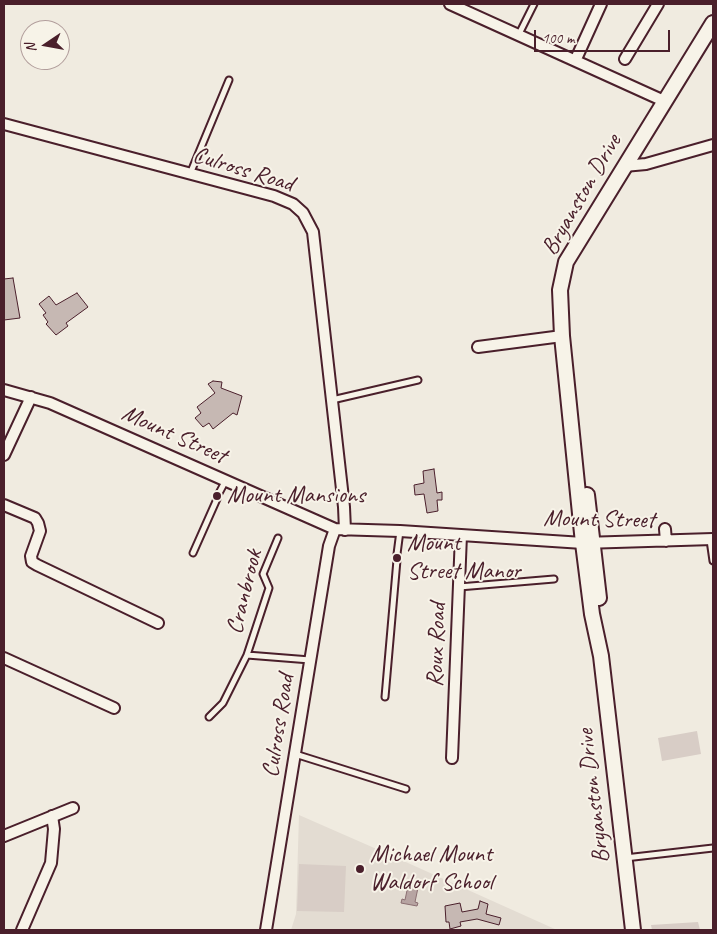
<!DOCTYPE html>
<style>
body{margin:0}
#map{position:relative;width:717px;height:934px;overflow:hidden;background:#f0ebe0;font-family:Caveat,sans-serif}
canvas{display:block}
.frame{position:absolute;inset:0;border:5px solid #4a1f2b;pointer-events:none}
.north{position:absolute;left:20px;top:20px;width:50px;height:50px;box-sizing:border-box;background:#f7f3e8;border:1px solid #b29e9c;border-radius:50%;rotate:258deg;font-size:14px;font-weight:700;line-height:20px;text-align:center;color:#4a1f2b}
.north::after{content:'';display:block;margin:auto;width:18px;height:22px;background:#4a1f2b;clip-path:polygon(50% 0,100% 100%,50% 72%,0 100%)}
.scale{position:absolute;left:534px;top:30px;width:136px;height:22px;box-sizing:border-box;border:2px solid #4a1f2b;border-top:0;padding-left:6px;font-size:15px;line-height:18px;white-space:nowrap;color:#4a1f2b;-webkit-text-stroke:4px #f7f3e8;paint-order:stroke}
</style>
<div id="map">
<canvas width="717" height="934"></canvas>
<div class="frame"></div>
<div class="north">N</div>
<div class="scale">100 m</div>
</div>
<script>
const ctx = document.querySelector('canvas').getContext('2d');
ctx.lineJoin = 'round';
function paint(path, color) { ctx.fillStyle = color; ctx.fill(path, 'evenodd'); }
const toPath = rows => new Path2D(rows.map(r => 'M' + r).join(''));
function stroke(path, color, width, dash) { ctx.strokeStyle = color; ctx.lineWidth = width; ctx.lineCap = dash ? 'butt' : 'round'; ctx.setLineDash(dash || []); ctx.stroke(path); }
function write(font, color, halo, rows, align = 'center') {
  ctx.font = font + ' Caveat,sans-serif'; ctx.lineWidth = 4; ctx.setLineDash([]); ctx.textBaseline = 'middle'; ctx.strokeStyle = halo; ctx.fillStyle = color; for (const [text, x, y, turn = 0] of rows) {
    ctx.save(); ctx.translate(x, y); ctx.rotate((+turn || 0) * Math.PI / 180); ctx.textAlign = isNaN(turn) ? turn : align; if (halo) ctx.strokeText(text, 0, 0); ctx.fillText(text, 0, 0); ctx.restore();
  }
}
paint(toPath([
 [299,815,388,854,557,930,291,930,296,914]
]), '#e3dcd2');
paint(toPath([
 [697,731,701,754,662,761,658,738],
 [299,864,346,866,344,912,297,911],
 [698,922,700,930,652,930,651,925]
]), '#d8cdc6');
const water = toPath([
 [409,881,419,883,415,902,418,903,417,906,401,903,402,899,405,900,409,881]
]);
paint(water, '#b7a4a2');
stroke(water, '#8b6f72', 1);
const building = toPath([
 [13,278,20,318,4,320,4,279,13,278],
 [77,293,88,307,66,323,68,326,56,335,46,324,48,322,43,315,46,313,39,304,49,296,56,305,77,293],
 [213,381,222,382,221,388,242,396,237,415,233,413,213,429,209,423,203,427,195,418,201,413,197,407,215,393,208,384,213,381],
 [434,469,437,493,442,492,442,500,437,500,438,511,427,513,424,494,415,495,414,485,424,483,423,471,434,469],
 [480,901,488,904,486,914,501,918,499,925,477,919,460,922,461,926,450,929,449,922,446,922,445,906,460,903,462,912,478,909,480,901]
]);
paint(building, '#c6b8b3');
stroke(building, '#4a1f2b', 1);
const service = toPath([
 [519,34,534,4],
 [190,174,229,80],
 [332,400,418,380],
 [218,495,226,480],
 [278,538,263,574,269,588,247,655,310,660],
 [710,540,713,561],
 [193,553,217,499],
 [397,554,400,531],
 [459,587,554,579],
 [385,697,397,560],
 [209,717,223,703,247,655],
 [295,754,406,789],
 [625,858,713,848]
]);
const minor = toPath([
 [450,4,664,101],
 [576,59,601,4],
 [625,59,658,4],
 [4,124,274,196,293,204,303,213,313,232,344,507,345,530],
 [624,166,646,164,713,145],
 [478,347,562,336],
 [4,390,50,403,335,529,400,531,583,543,713,539],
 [4,455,31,397],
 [4,505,35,518,38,523,40,531,31,556,32,562,37,565,158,623],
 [665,529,666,541],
 [4,658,114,708],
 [452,758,461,535],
 [4,836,73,808],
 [22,930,51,863,54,829,52,816],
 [266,930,329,546,335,529]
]);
const secondary = toPath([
 [587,495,599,598],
 [633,930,601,656,592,614,583,543,562,336,560,290,566,262,713,23]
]);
stroke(service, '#4a1f2b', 9);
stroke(minor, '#4a1f2b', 14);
stroke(secondary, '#4a1f2b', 18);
stroke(service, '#f7f3e8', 5);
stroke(minor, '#f7f3e8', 10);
stroke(secondary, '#f7f3e8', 14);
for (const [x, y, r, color] of [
 [217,496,5,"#4a1f2b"],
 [397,558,5,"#4a1f2b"],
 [360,869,5,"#4a1f2b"]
]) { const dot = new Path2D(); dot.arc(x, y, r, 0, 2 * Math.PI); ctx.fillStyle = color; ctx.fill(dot); stroke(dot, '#f7f3e8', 2); }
write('24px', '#4a1f2b', '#f7f3e8', [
 ["Culross Road",243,170,17],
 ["Bryanston Drive",582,195,-60],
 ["Mount Street",174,435,24],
 ["Mount Street",599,520,1],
 ["Cranbrook",245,592,-76],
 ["Roux Road",437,645,-88],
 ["Culross Road",279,726,-81],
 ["Bryanston Drive",594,796,-97]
]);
write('24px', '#4a1f2b', '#f7f3e8', [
 ["Mount Mansions",227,496],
 ["Mount",407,544],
 ["Street Manor",407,572],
 ["Michael Mount",370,855],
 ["Waldorf School",370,883]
], 'left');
</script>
